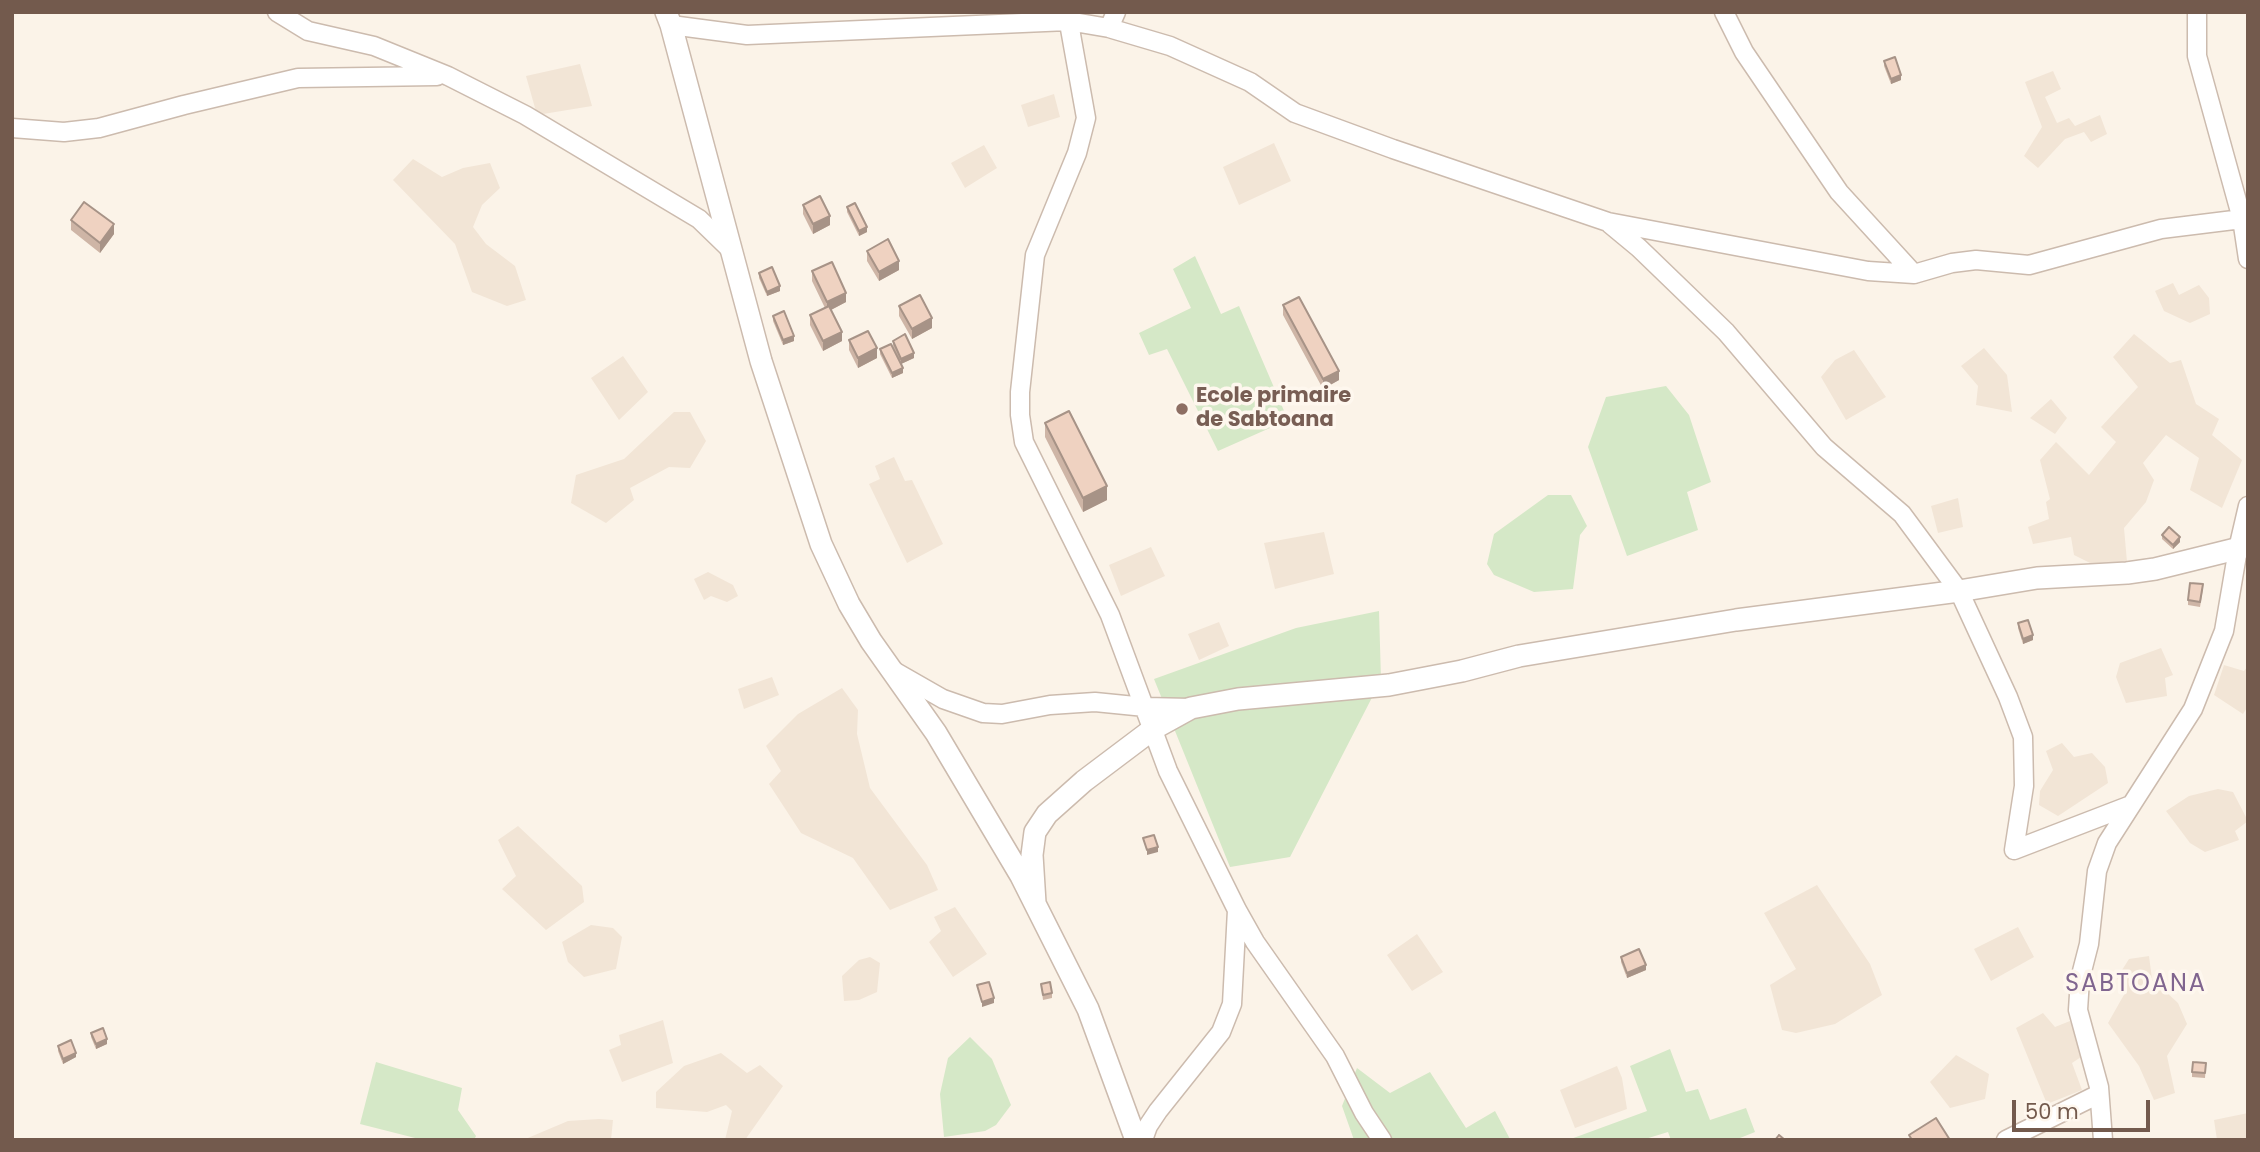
<!DOCTYPE html>
<style>
body{margin:0}
#map{position:relative;width:2260px;height:1152px;overflow:hidden;background:#fbf3e8;font-family:Poppins,sans-serif}
canvas{display:block}
.frame{position:absolute;inset:0;border:14px solid #735a4d;pointer-events:none}
.scale{position:absolute;left:2012px;top:1100px;width:138px;height:32px;box-sizing:border-box;border:4px solid #735a4d;border-top:0;padding-left:9px;font-size:21px;line-height:24px;white-space:nowrap;color:#735a4d;-webkit-text-stroke:5px #fef7ee;paint-order:stroke}
</style>
<div id="map">
<canvas width="2260" height="1152"></canvas>
<div class="frame"></div>
<div class="scale">50 m</div>
</div>
<script>
const ctx = document.querySelector('canvas').getContext('2d');
ctx.lineJoin = 'round';
function paint(path, color) { ctx.fillStyle = color; ctx.fill(path, 'evenodd'); }
const toPath = rows => new Path2D(rows.map(r => 'M' + r).join(''));
function stroke(path, color, width, dash) { ctx.strokeStyle = color; ctx.lineWidth = width; ctx.lineCap = dash ? 'butt' : 'round'; ctx.setLineDash(dash || []); ctx.stroke(path); }
function write(font, color, halo, rows, align = 'center') {
  ctx.font = font + ' Poppins,sans-serif'; ctx.lineWidth = 7; ctx.setLineDash([]); ctx.textBaseline = 'middle'; ctx.strokeStyle = halo; ctx.fillStyle = color; for (const [text, x, y, turn = 0] of rows) {
    ctx.save(); ctx.translate(x, y); ctx.rotate((+turn || 0) * Math.PI / 180); ctx.textAlign = isNaN(turn) ? turn : align; if (halo) ctx.strokeText(text, 0, 0); ctx.fillText(text, 0, 0); ctx.restore();
  }
}
paint(toPath([
 [580,64,592,106,537,115,526,76],
 [2053,71,2061,89,2045,97,2057,123,2069,118,2075,126,2100,115,2107,134,2091,142,2084,132,2065,139,2038,168,2024,156,2042,127,2025,82],
 [1054,94,1060,117,1028,127,1021,105],
 [1274,143,1291,181,1239,205,1223,167],
 [984,145,997,168,965,188,951,163],
 [413,159,442,177,463,168,490,163,500,188,482,205,473,227,486,244,515,266,526,300,507,306,472,292,455,244,393,180],
 [2173,283,2179,295,2199,285,2209,298,2210,314,2190,323,2164,311,2155,291],
 [2134,334,2170,363,2181,360,2196,404,2219,419,2212,435,2242,460,2222,508,2190,490,2199,458,2166,435,2143,463,2154,480,2146,502,2124,528,2127,562,2096,566,2074,555,2071,537,2033,544,2028,527,2049,519,2046,502,2050,499,2040,460,2056,442,2089,475,2116,442,2101,427,2138,387,2113,357],
 [1984,348,2007,375,2012,412,1976,405,1978,386,1961,366],
 [1854,350,1886,397,1846,420,1821,377,1835,360],
 [623,356,648,392,619,420,591,378],
 [2051,399,2067,418,2055,434,2030,418],
 [674,412,690,412,706,441,690,468,669,467,630,488,634,500,606,523,571,503,576,475,624,459],
 [894,457,905,481,912,480,943,544,907,563,869,484,880,479,875,466],
 [1958,498,1963,527,1938,533,1931,506],
 [1324,532,1334,574,1275,589,1264,543],
 [1151,547,1165,576,1121,596,1109,565],
 [708,572,733,585,738,596,727,602,711,596,704,600,694,579],
 [1219,622,1229,646,1199,660,1188,634],
 [2161,648,2173,675,2165,678,2167,696,2126,703,2116,677,2120,663],
 [2224,665,2244,671,2248,666,2248,706,2243,714,2214,695],
 [772,677,779,695,744,709,738,689],
 [842,688,858,710,857,734,870,788,927,865,938,890,890,910,853,858,801,833,769,784,781,771,766,746,798,714],
 [2062,743,2074,757,2092,753,2105,767,2108,783,2058,816,2039,805,2040,791,2053,770,2046,751],
 [2218,789,2233,792,2248,821,2235,831,2239,840,2205,852,2190,843,2166,811,2189,796],
 [518,826,582,886,584,902,546,930,502,889,516,876,498,840],
 [1817,885,1870,964,1882,995,1835,1024,1796,1033,1782,1030,1770,985,1796,969,1764,913],
 [955,907,987,954,953,977,929,942,941,931,934,917],
 [591,925,613,928,622,937,616,969,584,977,568,962,562,942],
 [2018,927,2034,957,1991,981,1974,949],
 [1417,934,1443,972,1412,991,1387,955],
 [2149,956,2152,979,2178,1003,2187,1024,2167,1056,2175,1093,2154,1100,2139,1066,2108,1023,2125,993,2117,978,2129,959],
 [870,957,880,963,877,992,859,1000,844,1001,842,976,859,960],
 [2043,1013,2055,1027,2070,1021,2084,1055,2072,1063,2082,1090,2047,1104,2016,1028],
 [663,1020,673,1063,622,1082,609,1050,621,1045,619,1035],
 [721,1053,747,1073,760,1065,783,1086,745,1140,725,1140,732,1111,726,1105,707,1112,656,1108,656,1092,684,1066],
 [1956,1055,1989,1074,1985,1099,1950,1108,1930,1082],
 [1617,1066,1622,1078,1627,1109,1575,1128,1560,1090],
 [2248,1113,2248,1140,2217,1140,2214,1120],
 [599,1119,613,1120,611,1140,523,1140,568,1121]
]), '#f2e5d6');
paint(toPath([
 [1195,256,1221,314,1239,306,1288,420,1218,451,1167,349,1149,355,1139,333,1191,308,1173,269],
 [1666,386,1689,415,1711,482,1687,492,1698,530,1627,556,1588,447,1606,397],
 [1548,495,1571,495,1587,526,1580,535,1573,589,1534,592,1494,575,1487,564,1494,534],
 [1379,611,1381,680,1290,857,1230,867,1154,679,1296,628],
 [970,1037,992,1059,1011,1105,996,1125,985,1131,944,1137,940,1094,948,1058],
 [1670,1049,1686,1092,1698,1089,1710,1120,1746,1108,1755,1132,1735,1140,1671,1140,1668,1132,1642,1140,1568,1140,1647,1111,1630,1066],
 [376,1062,462,1088,458,1110,476,1136,474,1140,423,1140,360,1124],
 [1357,1068,1390,1093,1430,1072,1466,1128,1495,1111,1510,1139,1354,1140,1342,1106]
]), '#d5e8c7');
const minor = toPath([
 [277,12,308,31,374,46,448,76,525,115,699,219,731,250],
 [1067,12,1086,118,1077,153,1035,255,1020,392,1020,415,1024,442,1110,615,1168,771,1237,910,1255,942,1335,1056,1364,1113,1382,1140],
 [1724,12,1744,52,1839,192,1914,274],
 [2197,12,2197,56,2242,219,2248,259],
 [671,25,747,35,1068,21,1109,28,1170,46,1250,82,1295,113,1393,149,1608,222,1868,271,1914,274,1952,263,1976,260,2029,265,2161,229,2242,219],
 [1109,28,1116,12],
 [12,128,64,132,99,128,184,105,298,78,437,76],
 [1610,224,1639,248,1726,332,1824,447,1902,514,1959,591,2008,697,2023,737,2024,786,2014,850,2131,805],
 [894,671,943,699,983,713,1002,714,1050,705,1095,702,1145,707,1191,708],
 [1143,1140,1148,1126,1158,1111,1221,1032,1232,1004,1237,910],
 [2006,1140,2099,1094],
 [2103,1140,2099,1087,2078,1010,2080,979,2089,944,2097,871,2107,843,2193,709,2224,631,2238,549,2248,506]
]);
const tertiary = toPath([
 [666,12,671,25,761,361,821,544,849,604,871,641,936,733,1021,876,1088,1009,1136,1140],
 [1035,903,1032,855,1035,832,1047,814,1084,781,1153,729,1191,708,1238,699,1389,685,1462,671,1519,656,1736,620,1959,591,2037,578,2127,573,2155,569,2248,546]
]);
stroke(minor, '#ccbbae', 21);
stroke(tertiary, '#ccbbae', 24);
stroke(minor, '#fff', 18);
stroke(tertiary, '#fff', 21);
paint(toPath([
 [1884,61,1901,80,1891,84,1884,66],
 [803,205,830,225,813,234,803,214],
 [847,207,867,232,859,236,847,212],
 [71,220,114,234,100,253,71,230],
 [867,251,899,270,879,281,867,261],
 [812,271,846,302,831,310,842,341,823,351,810,325,810,315,825,308,812,281],
 [759,273,780,291,767,296,759,278],
 [1283,305,1339,380,1323,389,1283,315],
 [899,306,932,328,912,339,899,316],
 [773,316,794,341,783,345,773,321],
 [849,340,877,358,858,368,849,350],
 [893,341,914,358,901,364,893,346],
 [880,349,903,373,892,378,880,354],
 [1045,423,1107,500,1083,512,1045,437],
 [2162,535,2180,542,2173,549,2162,539],
 [2203,589,2200,607,2188,605,2188,600],
 [2018,623,2033,640,2023,644,2018,628],
 [1621,957,1646,970,1627,978,1621,962],
 [1041,984,1052,993,1052,998,1043,1000],
 [91,1033,107,1044,96,1049,91,1037],
 [58,1046,76,1057,63,1064,58,1051],
 [2206,1063,2205,1078,2192,1077,2192,1072]
]), '#ceb5a6');
paint(toPath([
 [1901,75,1901,80,1891,84,1891,79],
 [830,216,830,225,813,234,813,224],
 [114,224,114,234,100,253,100,243],
 [867,227,867,232,859,236,859,231],
 [899,261,899,270,879,281,879,272],
 [780,286,780,291,767,296,767,292],
 [846,293,846,302,827,312,827,302],
 [932,318,932,328,912,339,912,329],
 [842,332,842,341,823,351,823,341],
 [794,336,794,341,783,345,783,340],
 [877,348,877,358,858,368,858,358],
 [914,353,914,358,901,364,901,359],
 [903,368,903,373,892,378,892,373],
 [1339,371,1339,380,1323,389,1323,379],
 [1107,486,1107,500,1083,512,1083,498],
 [2180,537,2180,542,2173,549,2173,545],
 [2033,635,2033,640,2023,644,2023,639],
 [1158,847,1158,852,1147,855,1147,850],
 [1646,965,1646,970,1627,978,1627,973],
 [994,998,994,1003,982,1007,982,1002],
 [107,1039,107,1044,96,1049,96,1044],
 [76,1053,76,1057,63,1064,63,1059]
]), '#a79387');
const building = toPath([
 [1895,57,1901,75,1891,79,1884,61,1895,57],
 [820,196,830,216,813,224,803,205,820,196],
 [84,202,114,224,100,243,71,220,84,202],
 [855,203,867,227,859,231,847,207,855,203],
 [888,239,899,261,879,272,867,251,888,239],
 [832,262,846,293,827,302,812,271,832,262],
 [772,267,780,286,767,292,759,273,772,267],
 [920,295,932,318,912,329,899,306,920,295],
 [1299,297,1339,371,1323,379,1283,305,1299,297],
 [829,306,842,332,823,341,810,315,829,306],
 [784,311,794,336,783,340,773,316,784,311],
 [868,331,877,348,858,358,849,340,868,331],
 [905,334,914,353,901,359,893,341,905,334],
 [891,344,903,368,892,373,880,349,891,344],
 [1069,411,1107,486,1083,498,1045,423,1069,411],
 [2169,527,2180,537,2173,545,2162,535,2169,527],
 [2190,583,2203,584,2200,602,2188,600,2190,583],
 [2028,620,2033,635,2023,639,2018,623,2028,620],
 [1154,835,1158,847,1147,850,1143,838,1154,835],
 [1639,949,1646,965,1627,973,1621,957,1639,949],
 [989,982,994,998,982,1002,977,985,989,982],
 [1050,982,1052,993,1043,995,1041,984,1050,982],
 [103,1028,107,1039,96,1044,91,1033,103,1028],
 [71,1040,76,1053,63,1059,58,1046,71,1040],
 [2193,1062,2206,1063,2205,1073,2192,1072,2193,1062],
 [1936,1118,1950,1140,1912,1140,1909,1135,1936,1118],
 [1779,1135,1785,1140,1775,1140,1779,1135]
]);
paint(building, '#efd2c1');
stroke(building, '#a79387', 2);
for (const [x, y, r, color] of [
 [1182,409,7,"#8d6e63"]
]) { const dot = new Path2D(); dot.arc(x, y, r, 0, 2 * Math.PI); ctx.fillStyle = color; ctx.fill(dot); stroke(dot, '#fef7ee', 2.5); }
write('bold 21px', '#785e54', '#fef7ee', [
 ["Ecole primaire",1196,397],
 ["de Sabtoana",1196,421]
], 'left');
ctx.letterSpacing = '2px';
write('24px', '#80658f', '#fef7ee', [
 ["SABTOANA",2136,985]
]);
ctx.letterSpacing = '0px';
</script>
